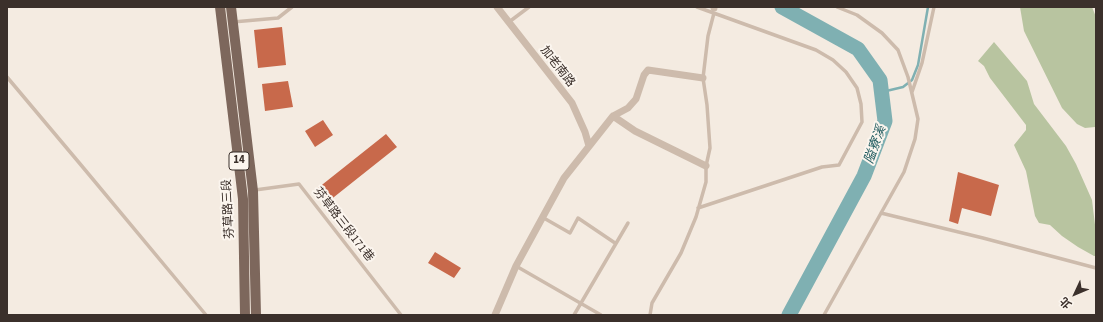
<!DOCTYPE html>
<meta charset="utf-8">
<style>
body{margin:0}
#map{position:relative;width:1103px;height:322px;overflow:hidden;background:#f4ebe1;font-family:"Source Sans 3","Noto Sans TC",sans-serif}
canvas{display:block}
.frame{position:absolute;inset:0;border:8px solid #3b302b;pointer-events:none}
.north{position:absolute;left:1055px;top:274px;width:40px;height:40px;-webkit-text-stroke:3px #fbf5ee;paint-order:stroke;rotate:226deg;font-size:11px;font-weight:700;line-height:16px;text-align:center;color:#3b302b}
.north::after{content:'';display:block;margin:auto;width:14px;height:18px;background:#3b302b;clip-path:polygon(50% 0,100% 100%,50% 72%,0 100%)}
</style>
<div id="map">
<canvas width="1103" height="322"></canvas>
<div class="frame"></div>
<div class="north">北</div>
</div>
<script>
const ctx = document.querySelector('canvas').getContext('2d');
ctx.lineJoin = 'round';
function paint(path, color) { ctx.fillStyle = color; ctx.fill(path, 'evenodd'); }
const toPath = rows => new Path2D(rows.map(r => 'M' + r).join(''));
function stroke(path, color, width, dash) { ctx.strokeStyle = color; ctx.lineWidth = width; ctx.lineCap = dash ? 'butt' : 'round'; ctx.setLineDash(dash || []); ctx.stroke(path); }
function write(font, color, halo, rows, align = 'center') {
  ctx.font = font + ' "Source Sans 3","Noto Sans TC",sans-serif'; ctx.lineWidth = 4; ctx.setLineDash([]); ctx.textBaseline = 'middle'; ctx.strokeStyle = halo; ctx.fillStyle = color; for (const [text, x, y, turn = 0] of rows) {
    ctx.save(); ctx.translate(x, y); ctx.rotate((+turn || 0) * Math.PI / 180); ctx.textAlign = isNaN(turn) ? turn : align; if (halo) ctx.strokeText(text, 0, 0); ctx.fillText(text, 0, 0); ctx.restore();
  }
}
paint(toPath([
 [1020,7,1092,7,1096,17,1096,125,1095,127,1085,128,1077,124,1062,108,1024,31],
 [994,42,1027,81,1034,104,1066,146,1076,164,1092,200,1096,233,1096,256,1094,256,1078,247,1062,236,1050,225,1039,223,1035,216,1026,171,1014,145,1026,130,1026,125,990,78,984,66,978,61]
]), '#b8c4a0');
stroke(toPath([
 [882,92,903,87,912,80,918,65,928,7]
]), '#7fb0b2', 2.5);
stroke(toPath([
 [782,7,858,49,880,80,885,121,864,176,789,315]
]), '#7fb0b2', 15);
paint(toPath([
 [282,27,286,65,258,68,254,30],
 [288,81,293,107,265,111,262,84],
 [323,120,333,135,315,147,305,131],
 [386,134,397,147,329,201,318,188],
 [958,172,999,185,991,216,962,208,958,224,949,221],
 [435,252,461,268,454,278,428,263]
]), '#c8694b');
stroke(toPath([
 [697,7,816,50,833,60,846,72,857,88,861,104,862,122,839,165,822,167,698,208],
 [233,22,278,18,292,7],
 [509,22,529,7],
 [7,77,81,165,206,315],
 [912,92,922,63,934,7],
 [255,190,299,184,401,315],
 [881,213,983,238,1096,268],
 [542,217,570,233,578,218,615,243],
 [516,266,601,315],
 [574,315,628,223],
 [650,315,652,303,681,253,696,217,706,182,706,166,710,148,707,105,703,78,708,36,714,13],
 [824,315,904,172,915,139,918,119,908,77,898,50,882,33,857,15,837,7]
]), '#cdbbac', 3.5);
stroke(toPath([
 [497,7,572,103,585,132,589,146],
 [714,8,714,7],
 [613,116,635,131,706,166],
 [495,315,516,266,564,178,613,116,628,108,636,99,644,75,648,70,703,78]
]), '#cdbbac', 7);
stroke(toPath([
 [220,7,243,199,245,315],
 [231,7,253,191,256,315]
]), '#7d675c', 10);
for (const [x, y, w] of [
 [239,161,20]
]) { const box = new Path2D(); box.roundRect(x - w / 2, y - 9, w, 18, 3); ctx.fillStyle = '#fbf5ee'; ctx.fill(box); stroke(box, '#3b302b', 1); }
write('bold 11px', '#3b302b', null, [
 ["14",239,161]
]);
write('12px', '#3b302b', '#fbf5ee', [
 ["加老南路",557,67,52],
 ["芬草路三段",229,209,-93],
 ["芬草路三段171巷",343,225,52]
]);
write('italic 13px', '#1f5a5e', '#fbf5ee', [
 ["隘寮溪",876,145,-70]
]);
</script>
